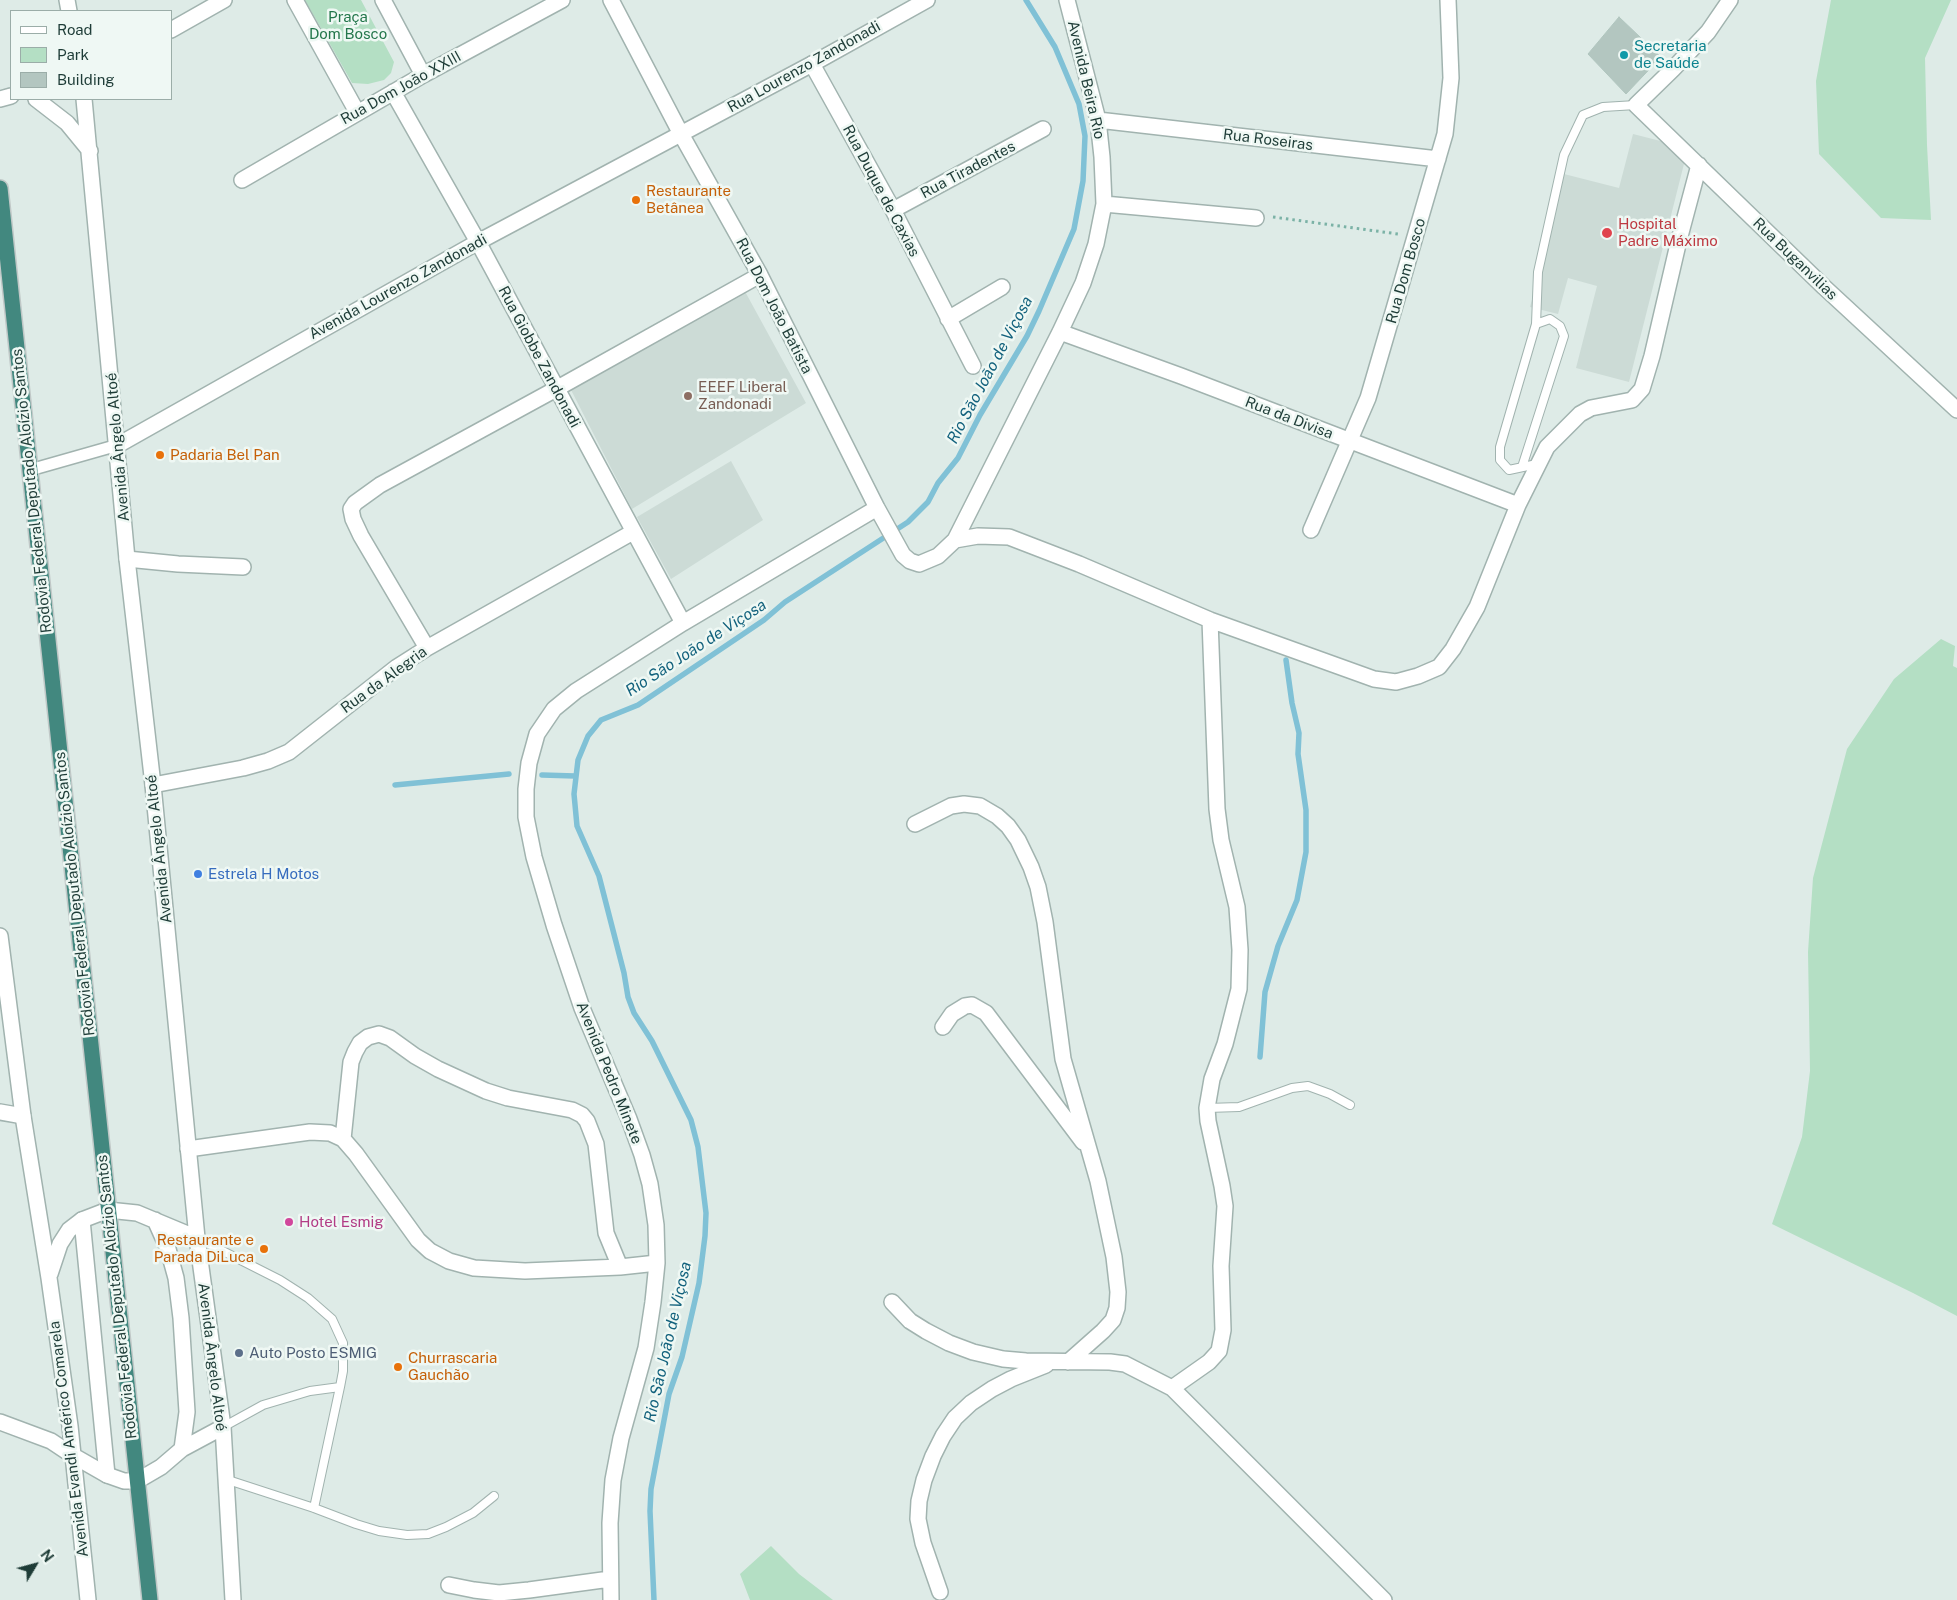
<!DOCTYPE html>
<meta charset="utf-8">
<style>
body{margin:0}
#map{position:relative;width:1957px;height:1600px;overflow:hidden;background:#deebe7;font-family:"Public Sans",sans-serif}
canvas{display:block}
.legend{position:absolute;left:10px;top:10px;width:162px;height:90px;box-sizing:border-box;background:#eff8f4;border:1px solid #9bada8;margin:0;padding:6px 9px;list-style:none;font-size:15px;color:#1e3c37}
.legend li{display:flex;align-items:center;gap:10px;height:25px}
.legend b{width:25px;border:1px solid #9bada8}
.north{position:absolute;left:10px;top:1540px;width:50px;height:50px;-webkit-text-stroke:4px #eff8f4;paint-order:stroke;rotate:53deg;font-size:14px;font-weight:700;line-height:20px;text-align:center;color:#1e3c37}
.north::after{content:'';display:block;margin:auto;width:18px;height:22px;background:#1e3c37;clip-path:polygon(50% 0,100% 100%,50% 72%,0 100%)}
</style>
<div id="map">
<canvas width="1957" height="1600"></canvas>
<ul class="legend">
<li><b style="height:6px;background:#fff"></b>Road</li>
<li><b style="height:14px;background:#b4dfc4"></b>Park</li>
<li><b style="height:14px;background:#b3c6c0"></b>Building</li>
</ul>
<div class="north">N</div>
</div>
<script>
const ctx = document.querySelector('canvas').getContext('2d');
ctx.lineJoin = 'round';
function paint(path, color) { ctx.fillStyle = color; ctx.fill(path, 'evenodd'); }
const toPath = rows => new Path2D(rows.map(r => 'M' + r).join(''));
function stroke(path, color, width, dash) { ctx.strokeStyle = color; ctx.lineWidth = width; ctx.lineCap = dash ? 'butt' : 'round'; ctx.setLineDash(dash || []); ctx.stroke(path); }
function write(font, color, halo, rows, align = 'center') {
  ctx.font = font + ' "Public Sans",sans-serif'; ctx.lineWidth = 5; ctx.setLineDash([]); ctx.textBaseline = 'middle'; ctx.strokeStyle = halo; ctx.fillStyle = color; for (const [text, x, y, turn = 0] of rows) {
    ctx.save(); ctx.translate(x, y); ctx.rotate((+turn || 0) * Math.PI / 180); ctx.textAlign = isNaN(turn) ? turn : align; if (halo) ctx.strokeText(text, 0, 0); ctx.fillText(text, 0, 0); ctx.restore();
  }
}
paint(toPath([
 [1633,134,1688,148,1629,382,1576,368,1597,286,1568,278,1558,314,1530,307,1564,174,1619,188],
 [742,286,806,403,632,509,570,388],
 [731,461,763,520,671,579,637,517]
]), '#ccdbd6');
paint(toPath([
 [305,0,361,0,394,62,391,73,384,80,368,84,352,83],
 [1831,0,1951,0,1925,58,1927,145,1931,220,1881,218,1819,154,1816,81],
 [1941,639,1955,646,1953,666,1957,668,1957,1316,1913,1293,1772,1224,1802,1137,1810,1071,1808,952,1813,878,1847,749,1894,679],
 [771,1546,799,1574,833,1600,750,1600,740,1574]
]), '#b4dfc4');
stroke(toPath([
 [542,775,575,776],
 [395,785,509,774],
 [1260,1057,1265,992,1278,946,1297,900,1306,852,1306,810,1298,754,1299,733,1292,703,1286,660],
 [654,1600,650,1511,651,1489,669,1394,682,1357,699,1283,705,1236,706,1213,698,1147,691,1120,652,1041,634,1013,628,997,624,973,599,876,577,826,574,794,578,760,588,736,601,720,638,705,764,620,785,602,908,522,928,502,938,483,958,458,980,415,1027,336,1039,311,1074,229,1083,181,1085,136,1079,104,1055,47,1026,0]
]), '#80c1d6', 5.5);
const building = toPath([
 [1619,17,1661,57,1626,94,1588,54,1619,17]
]);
paint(building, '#b3c6c0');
stroke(building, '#b0c5be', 1);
const service = toPath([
 [1537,464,1509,470,1500,460,1500,447,1536,324,1538,272,1564,155,1583,115,1603,107,1636,105],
 [1522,467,1564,336,1560,326,1550,319,1536,324],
 [1207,1108,1239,1107,1292,1088,1308,1086,1330,1094,1350,1105],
 [197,1238,280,1280,308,1298,332,1319,343,1343,343,1371,340,1387,310,1391,263,1405,223,1427],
 [225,1479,314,1508,356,1524,379,1531,407,1535,428,1534,446,1527,473,1513,494,1496],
 [314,1508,340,1387]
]);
const pedestrian = toPath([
 [30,470,118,445]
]);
const minor = toPath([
 [295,0,357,112],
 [383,0,423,75],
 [611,0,681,134,760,275,877,508,903,555,910,561,919,564,938,556,955,540,978,536,1009,537,1079,564,1210,620,1374,679,1396,682,1418,676,1439,667,1453,649,1477,607,1518,505,1547,447,1580,414,1591,408,1632,400,1642,389,1652,356,1679,240,1699,165],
 [1730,0,1708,32,1673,69,1636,105,1824,287,1957,410],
 [812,64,893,210,973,366],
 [393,92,478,242,683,623],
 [1098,120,1438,159],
 [242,180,423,75,562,0],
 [1104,204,1256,218],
 [893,210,1043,129],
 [948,319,1002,287],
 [1060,332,1181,376,1518,505],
 [1311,530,1368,398,1445,134,1451,78,1448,0],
 [955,540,1060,332,1083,283,1096,244,1104,204,1102,157,1098,120,1067,0],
 [127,559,178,564,243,567],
 [427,648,361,536,353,519,351,509,355,503,380,485,556,389,760,275],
 [153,785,243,768,268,761,289,752,397,667,427,648,633,532],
 [915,824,951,806,964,804,980,806,997,816,1008,826,1018,840,1031,867,1038,887,1045,922,1063,1059,1098,1181,1114,1257,1118,1292,1117,1308,1113,1320,1103,1331,1068,1362],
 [943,1027,952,1014,965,1006,972,1005,986,1013,1083,1142],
 [0,1112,23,1116],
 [343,1139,351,1062,355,1052,360,1043,368,1037,379,1034,390,1038,415,1056,438,1069,486,1091,508,1098,572,1110,582,1115,587,1121,596,1144,606,1233,620,1267],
 [188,1149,310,1132,330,1133,343,1139,356,1154,418,1240,430,1251,449,1261,474,1268,525,1271,620,1267,657,1263],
 [82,1220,107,1475],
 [892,1302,910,1321,926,1331,949,1343,973,1352,1003,1359,1026,1361,1110,1362,1125,1364,1172,1388,1384,1600],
 [1172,1388,1209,1362,1219,1351,1223,1330,1221,1266,1225,1206,1222,1186,1208,1121,1207,1108,1212,1079,1225,1044,1239,989,1240,950,1237,907,1221,840,1217,809,1210,620],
 [0,1422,51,1441,72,1455],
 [449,1585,474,1590,499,1593,529,1590,610,1579],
 [940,1592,923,1543,918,1519,919,1501,924,1480,933,1456,943,1436,955,1418,971,1403,992,1389,1011,1379,1046,1365],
 [611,1600,610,1523,613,1480,621,1438,646,1348,653,1302,657,1263,656,1225,650,1184,642,1155,629,1119,582,1008,554,925,534,857,526,817,526,789,529,763,537,734,554,709,576,691,683,623,877,508]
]);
const tertiary = toPath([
 [67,0,69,11],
 [171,30,224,0],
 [0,99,11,96],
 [36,99,67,123,90,151],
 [84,99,127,559,153,785,197,1238,223,1427,233,1600],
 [118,445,478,242,812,64,927,0],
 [0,936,23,1116,49,1278,70,1426,88,1600],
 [155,1220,168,1249,176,1278,181,1318,187,1412,182,1449],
 [50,1274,60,1244,69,1230,82,1220,108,1210,137,1213,197,1238],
 [72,1455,107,1475,124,1481,137,1481,161,1467,182,1449,223,1427]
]);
const trunk = toPath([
 [0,188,150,1600]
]);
stroke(service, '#a1b3af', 10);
stroke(pedestrian, '#a1b3af', 14);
stroke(minor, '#a1b3af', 18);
stroke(tertiary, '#a1b3af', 18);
stroke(trunk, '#c0c8c7', 18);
stroke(toPath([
 [1273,217,1398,234]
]), '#7bb2a6', 3, [2.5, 4]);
stroke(service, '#fff', 8);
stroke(pedestrian, '#fff', 11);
stroke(minor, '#fff', 15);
stroke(tertiary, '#fff', 15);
stroke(trunk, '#42887f', 15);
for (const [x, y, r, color] of [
 [1624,55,5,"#0f9aa8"],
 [636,200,5,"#e8710a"],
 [1607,233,6,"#e0444e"],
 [688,396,5,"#8d6e63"],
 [160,455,5,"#e8710a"],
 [198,874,5,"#3f7fe0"],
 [289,1222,5,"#d1479c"],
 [264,1249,5,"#e8710a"],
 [239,1353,5,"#5c6f8a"],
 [398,1367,5,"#e8710a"]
]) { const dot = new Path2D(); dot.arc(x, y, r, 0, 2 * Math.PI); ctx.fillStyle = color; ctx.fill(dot); stroke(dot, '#eff8f4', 2); }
write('15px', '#24774c', '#eff8f4', [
 ["Praça",348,17],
 ["Dom Bosco",348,34]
]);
write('15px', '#0d838f', '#eff8f4', [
 ["Secretaria",1634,46],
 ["de Saúde",1634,63]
], 'left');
write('15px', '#1e3c37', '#eff8f4', [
 ["Rua Lourenzo Zandonadi",804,67,-29],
 ["Avenida Beira Rio",1086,80,77],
 ["Rua Dom João XXIII",401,88,-29],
 ["Rua Roseiras",1268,140,7],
 ["Rua Tiradentes",968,170,-28],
 ["Rua Duque de Caxias",881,191,62],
 ["Rua Buganvilias",1795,259,44],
 ["Rua Dom Bosco",1406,271,-74],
 ["Avenida Lourenzo Zandonadi",398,287,-29],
 ["Rua Dom João Batista",774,306,63],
 ["Rua Giobbe Zandonadi",539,357,62],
 ["Rua da Divisa",1289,418,21],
 ["Avenida Ângelo Altoé",118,447,-95],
 ["Rodovia Federal Deputado Aloízio Santos",32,491,-96],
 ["Rua da Alegria",384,680,-36],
 ["Avenida Ângelo Altoé",159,849,-96],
 ["Rodovia Federal Deputado Aloízio Santos",75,894,-96],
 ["Avenida Pedro Minete",609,1073,68],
 ["Rodovia Federal Deputado Aloízio Santos",117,1297,-96],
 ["Avenida Ângelo Altoé",212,1357,83],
 ["Avenida Evandi Américo Comarela",69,1439,-97]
]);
write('15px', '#c56008', '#eff8f4', [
 ["Restaurante",646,191],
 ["Betânea",646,208],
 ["Padaria Bel Pan",170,455],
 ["Restaurante e",254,1240,"right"],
 ["Parada DiLuca",254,1257,"right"],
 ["Churrascaria",408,1358],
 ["Gauchão",408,1375]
], 'left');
write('15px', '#be3a42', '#eff8f4', [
 ["Hospital",1618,224],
 ["Padre Máximo",1618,241]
], 'left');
write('15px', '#785e54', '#eff8f4', [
 ["EEEF Liberal",698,387],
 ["Zandonadi",698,404]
], 'left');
write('15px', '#366cbe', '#eff8f4', [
 ["Estrela H Motos",208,874]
], 'left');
write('15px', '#b23c85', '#eff8f4', [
 ["Hotel Esmig",299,1222]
], 'left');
write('15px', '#4e5e75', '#eff8f4', [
 ["Auto Posto ESMIG",249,1353]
], 'left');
write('italic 16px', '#13627d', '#eff8f4', [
 ["Rio São João de Viçosa",990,370,-62],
 ["Rio São João de Viçosa",696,648,-33],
 ["Rio São João de Viçosa",668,1342,-77]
]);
</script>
